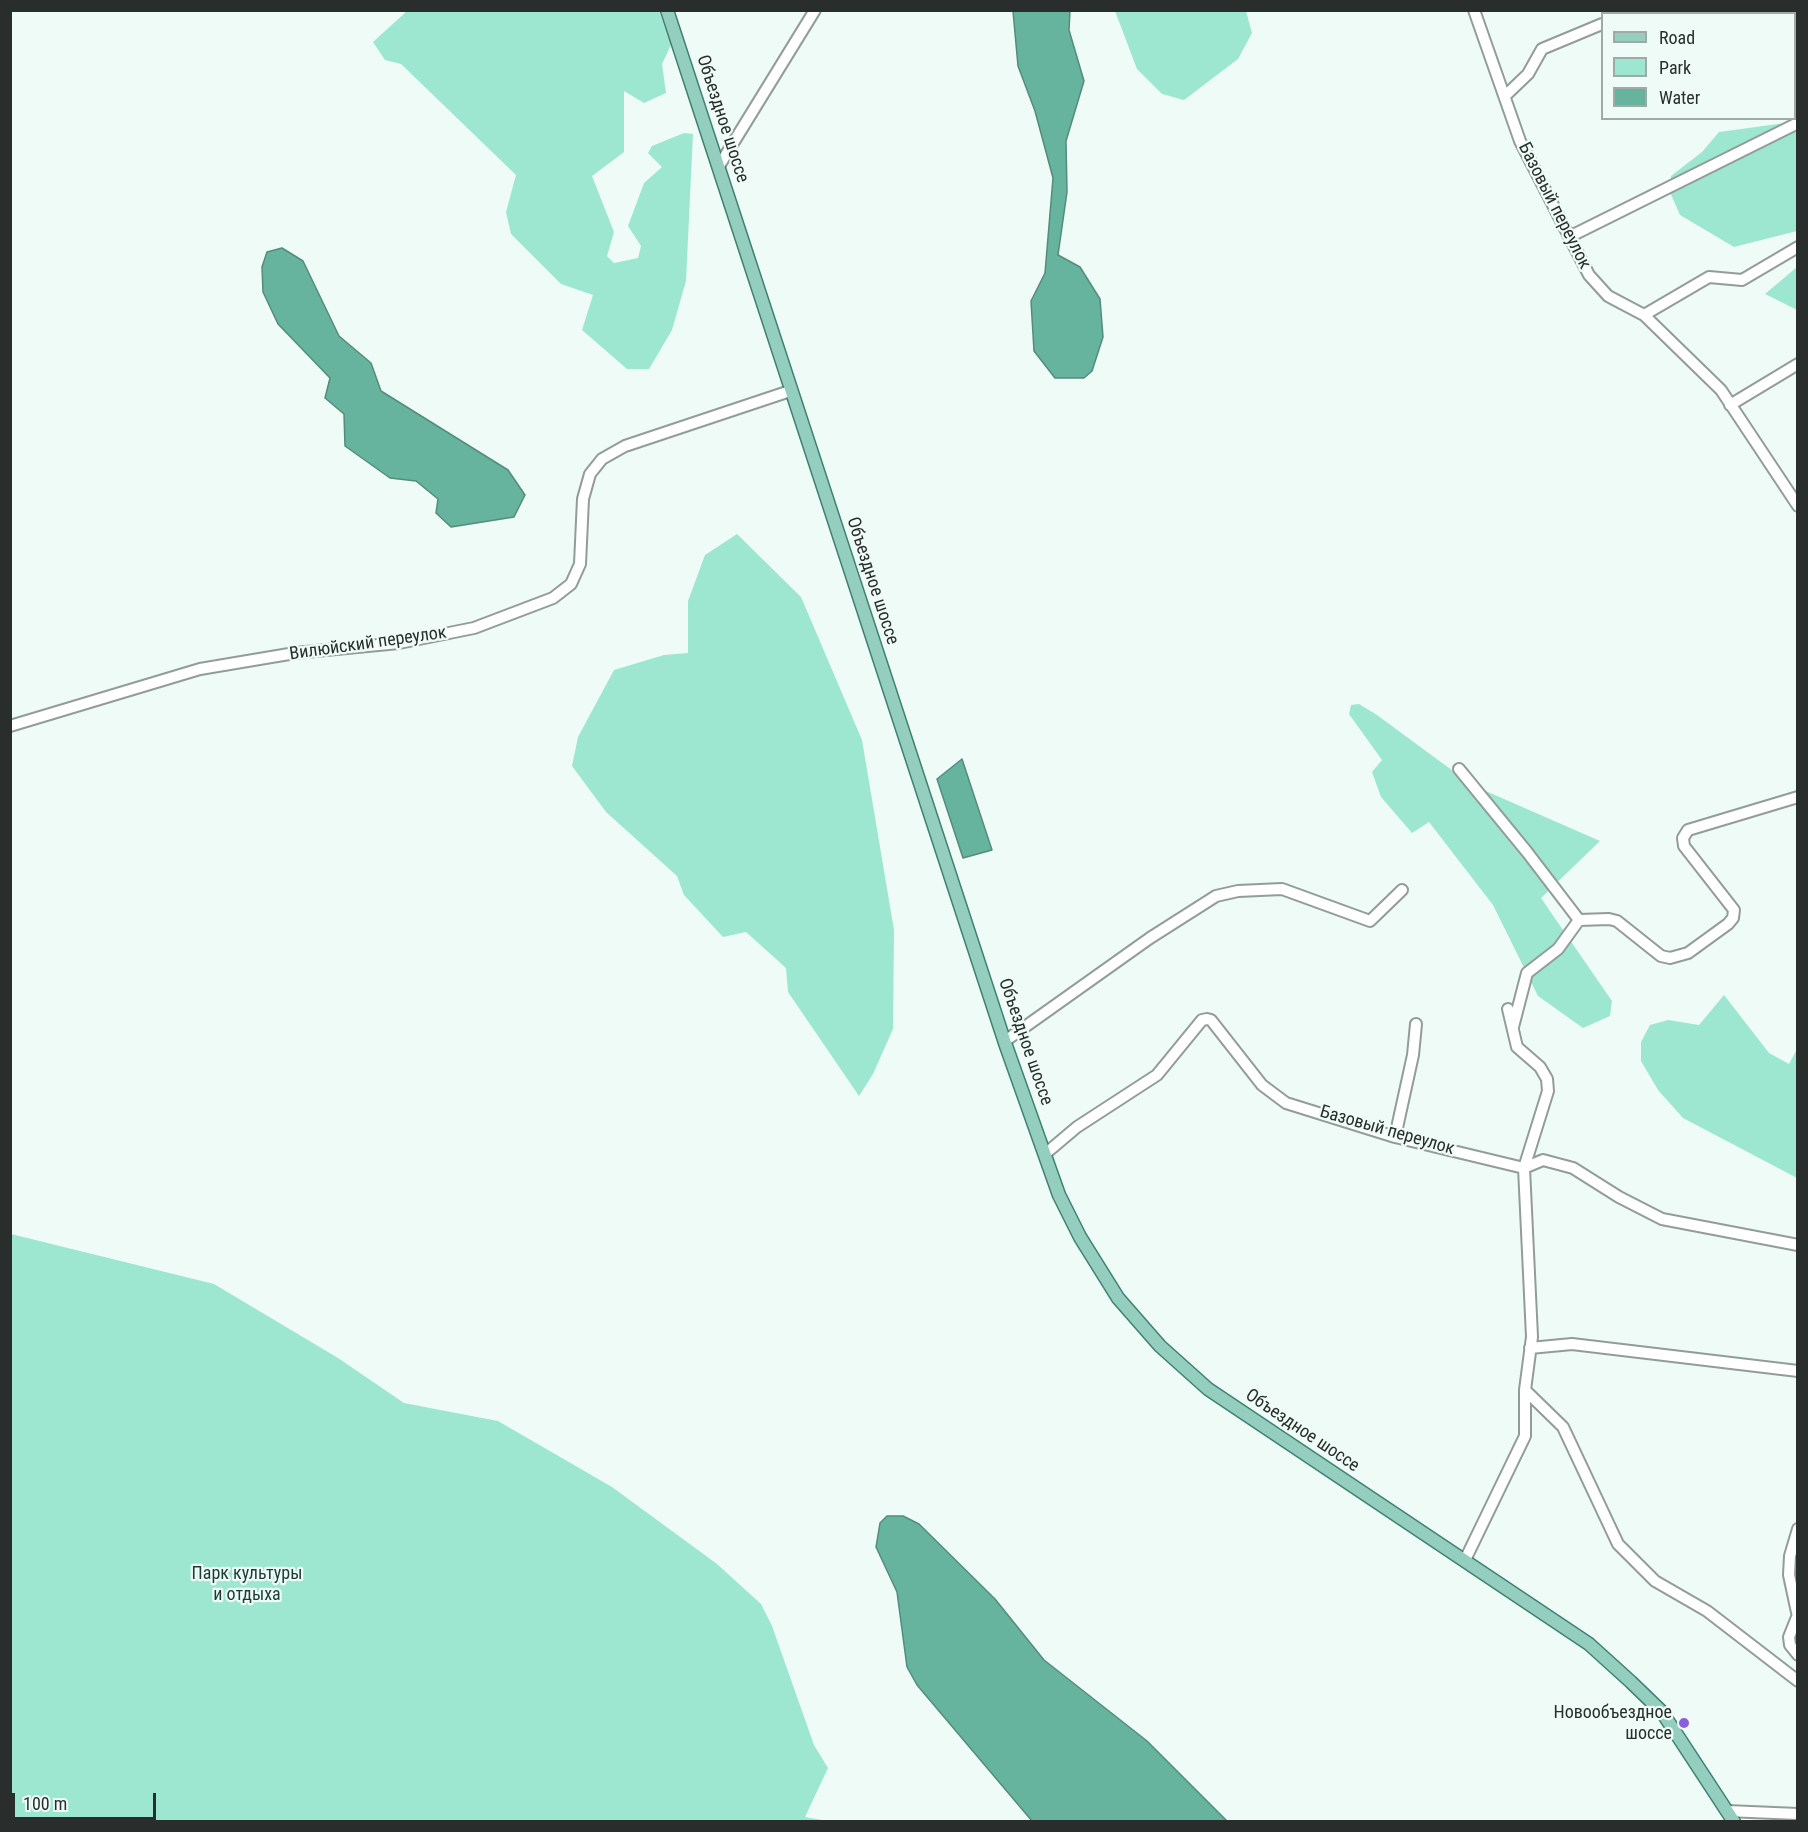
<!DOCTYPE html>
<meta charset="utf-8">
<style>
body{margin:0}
#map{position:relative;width:1808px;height:1832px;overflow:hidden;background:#effbf7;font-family:"Roboto Condensed",sans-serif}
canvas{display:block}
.frame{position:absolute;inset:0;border:12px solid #292e2c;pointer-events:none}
.legend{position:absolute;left:1601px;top:12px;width:195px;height:108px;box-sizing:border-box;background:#effbf7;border:2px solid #a0a9a6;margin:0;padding:8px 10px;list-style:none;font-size:18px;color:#292e2c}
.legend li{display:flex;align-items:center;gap:12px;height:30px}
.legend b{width:30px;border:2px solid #a0a9a6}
.scale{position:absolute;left:12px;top:1793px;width:144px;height:27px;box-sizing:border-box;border:3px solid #292e2c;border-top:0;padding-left:8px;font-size:18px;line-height:21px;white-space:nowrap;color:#292e2c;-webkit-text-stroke:4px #effbf7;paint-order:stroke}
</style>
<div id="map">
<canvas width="1808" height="1832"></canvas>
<div class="frame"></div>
<ul class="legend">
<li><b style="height:8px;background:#94cebf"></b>Road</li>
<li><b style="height:16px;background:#9de7d1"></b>Park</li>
<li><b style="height:16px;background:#66b49e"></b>Water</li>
</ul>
<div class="scale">100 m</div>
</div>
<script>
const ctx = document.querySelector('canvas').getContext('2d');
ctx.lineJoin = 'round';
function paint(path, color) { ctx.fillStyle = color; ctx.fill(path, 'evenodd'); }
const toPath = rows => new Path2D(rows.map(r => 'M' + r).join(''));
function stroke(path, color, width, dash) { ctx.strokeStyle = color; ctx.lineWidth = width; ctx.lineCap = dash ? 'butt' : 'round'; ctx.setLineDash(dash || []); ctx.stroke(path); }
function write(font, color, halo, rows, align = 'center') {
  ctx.font = font + ' "Roboto Condensed",sans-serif'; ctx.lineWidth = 4.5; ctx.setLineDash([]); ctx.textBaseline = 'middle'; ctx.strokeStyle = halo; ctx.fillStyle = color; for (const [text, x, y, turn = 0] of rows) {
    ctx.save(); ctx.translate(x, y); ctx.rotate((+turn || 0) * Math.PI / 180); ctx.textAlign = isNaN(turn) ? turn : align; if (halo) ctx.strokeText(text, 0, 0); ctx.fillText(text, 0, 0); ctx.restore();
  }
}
paint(toPath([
 [407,11,659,11,671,45,662,64,666,93,644,103,624,91,624,152,592,176,614,232,607,256,614,263,638,258,641,246,628,226,644,183,662,167,648,153,652,146,684,133,693,134,686,281,672,330,649,369,627,369,582,330,593,295,561,284,511,234,506,212,516,175,401,64,385,60,373,42],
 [1115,11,1246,11,1252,33,1238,59,1184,100,1162,94,1137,69],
 [1797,118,1797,231,1734,247,1680,215,1669,190,1671,176,1702,152,1719,132,1785,123],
 [1797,267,1797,310,1765,294],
 [737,534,801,597,862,740,894,930,893,1029,873,1074,859,1096,788,992,786,968,746,932,723,937,684,895,677,876,606,812,572,766,578,737,614,670,664,655,688,653,688,601,705,555],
 [1359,704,1377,715,1472,785,1600,841,1541,898,1612,1001,1610,1016,1583,1028,1538,996,1493,905,1429,822,1412,833,1381,797,1372,772,1382,760,1349,714,1351,705],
 [1724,995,1769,1053,1789,1064,1797,1049,1797,1178,1683,1118,1658,1090,1641,1061,1641,1042,1650,1025,1668,1020,1699,1025],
 [11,1234,214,1284,338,1358,404,1403,498,1421,612,1487,717,1564,761,1604,772,1626,814,1745,828,1768,805,1817,828,1821,11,1821]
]), '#9de7d1');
const water = toPath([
 [1013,11,1070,11,1069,30,1084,81,1066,141,1067,192,1058,255,1080,267,1100,299,1103,337,1092,371,1084,378,1055,378,1034,351,1031,301,1045,273,1053,178,1035,111,1018,66,1013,11],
 [282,248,303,261,339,336,371,363,381,391,508,470,525,495,514,517,451,527,436,513,438,499,416,481,390,478,345,446,344,414,325,398,330,378,278,324,263,292,262,267,267,252,282,248],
 [962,759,992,850,963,858,937,779,962,759],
 [887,1516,903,1516,919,1524,995,1599,1044,1660,1147,1741,1227,1821,1032,1821,917,1685,907,1667,897,1592,876,1547,880,1523,887,1516]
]);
paint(water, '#66b49e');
stroke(water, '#548c7c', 1.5);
const minor = toPath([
 [1474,10,1520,141,1589,275,1608,296,1644,315,1721,390,1798,506],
 [1629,14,1636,10],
 [1506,95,1528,74,1542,49,1602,24],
 [719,166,815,10],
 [1571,236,1798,123],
 [1644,315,1709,277,1742,280,1798,247],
 [1730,405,1798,364],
 [10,726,200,669,295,653,399,643,474,628,553,598,571,584,580,564,583,499,590,474,602,459,625,446,790,391],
 [1459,769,1527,852,1579,920,1558,949,1527,973,1513,1027],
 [1579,920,1609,919,1617,921,1661,956,1670,958,1688,953,1728,924,1733,918,1734,910,1684,846,1683,838,1688,830,1798,797],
 [1005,1041,1150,938,1216,896,1238,891,1282,889,1370,921,1402,890],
 [1395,1137,1413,1055,1416,1024],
 [1045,1154,1077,1127,1157,1075,1202,1020,1207,1019,1211,1020,1262,1085,1286,1103,1395,1137,1524,1168,1543,1160,1573,1168,1619,1197,1662,1219,1798,1245],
 [1530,1348,1572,1344,1798,1371],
 [1525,1390,1563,1427,1618,1544,1655,1581,1707,1611,1798,1681],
 [1798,1529,1790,1556,1789,1575,1798,1617],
 [1465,1560,1525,1436,1525,1390,1532,1337,1524,1168,1548,1091,1547,1079,1540,1067,1517,1047,1508,1009],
 [1797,1617,1789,1637,1790,1645,1798,1655],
 [1727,1811,1798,1814]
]);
const major = toPath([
 [667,10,1005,1043,1059,1195,1080,1237,1118,1298,1160,1346,1208,1389,1589,1644,1631,1682,1662,1712,1734,1822]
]);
stroke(minor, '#929c99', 14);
stroke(major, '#408170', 15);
stroke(minor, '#fff', 10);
stroke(major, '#94cebf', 12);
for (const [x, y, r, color] of [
 [1684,1723,6,"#8a5fd9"]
]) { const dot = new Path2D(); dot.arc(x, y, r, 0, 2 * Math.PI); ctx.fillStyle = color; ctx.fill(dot); stroke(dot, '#effbf7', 2); }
write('18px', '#292e2c', '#effbf7', [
 ["Объездное шоссе",722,119,72],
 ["Базовый переулок",1554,206,63],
 ["Объездное шоссе",872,581,72],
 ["Вилюйский переулок",368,644,-8],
 ["Объездное шоссе",1025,1042,71],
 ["Базовый переулок",1387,1131,16],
 ["Объездное шоссе",1302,1431,34]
]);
write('18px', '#183d33', '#effbf7', [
 ["Парк культуры",247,1574],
 ["и отдыха",247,1595]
]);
write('18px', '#292e2c', '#effbf7', [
 ["Новообъездное",1672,1713],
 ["шоссе",1672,1734]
], 'right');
</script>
